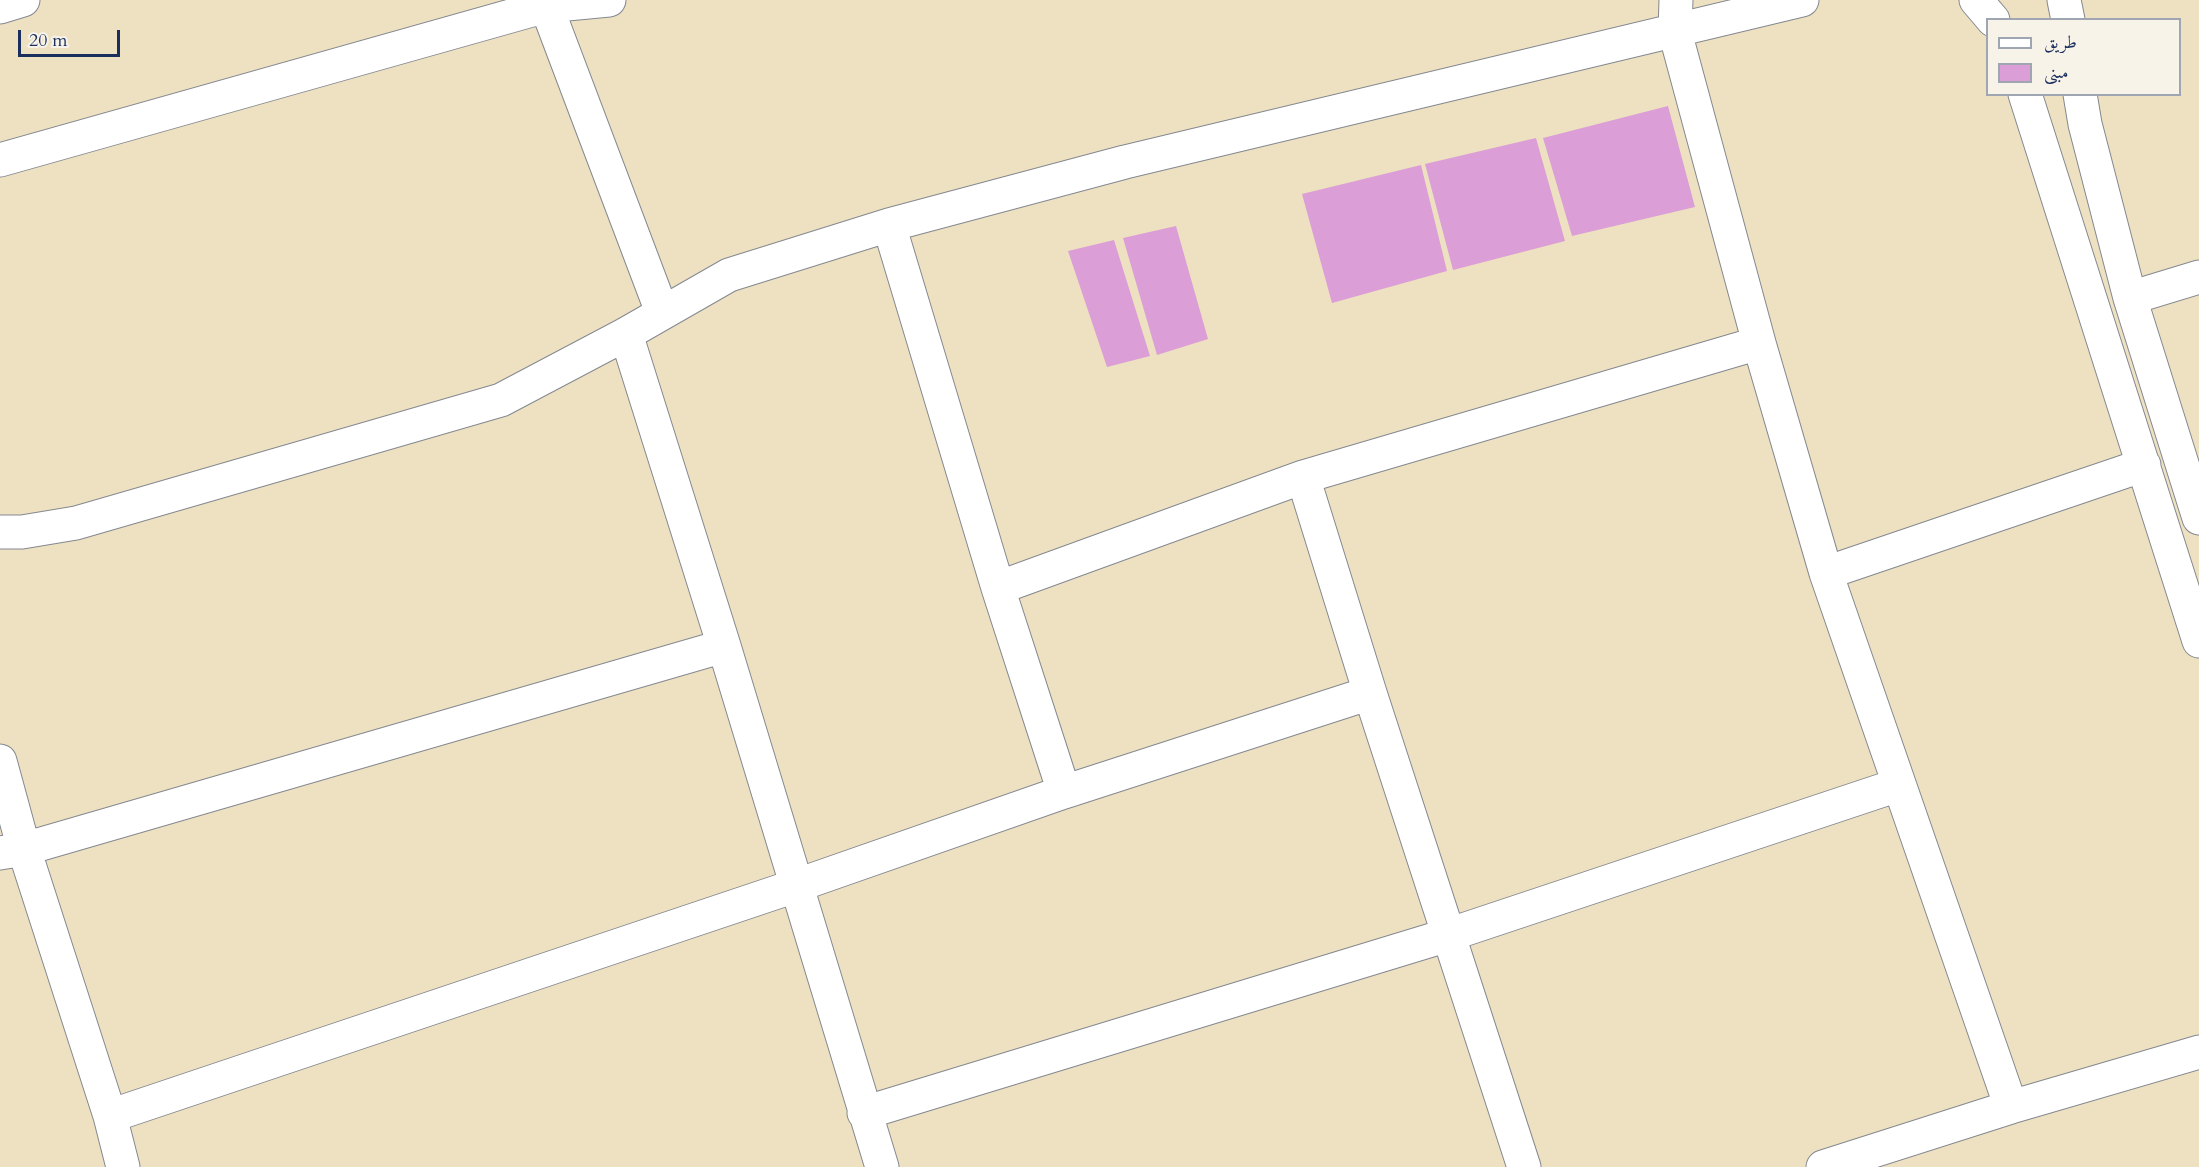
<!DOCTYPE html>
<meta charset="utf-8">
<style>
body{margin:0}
#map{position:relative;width:2199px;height:1167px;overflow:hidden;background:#ede1c1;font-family:Cardo,Amiri,serif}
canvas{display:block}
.legend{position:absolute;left:1986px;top:18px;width:195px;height:78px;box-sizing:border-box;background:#f7f3e8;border:2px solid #9fa5b1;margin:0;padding:8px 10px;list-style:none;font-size:18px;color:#1b2f5e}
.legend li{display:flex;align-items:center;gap:12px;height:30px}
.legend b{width:30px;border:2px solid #9fa5b1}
.scale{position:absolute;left:18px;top:30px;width:102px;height:27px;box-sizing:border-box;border:3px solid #1b2f5e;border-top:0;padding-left:8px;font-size:18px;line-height:21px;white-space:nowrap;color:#1b2f5e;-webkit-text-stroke:4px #f7f3e8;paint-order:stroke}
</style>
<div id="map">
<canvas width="2199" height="1167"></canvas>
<ul class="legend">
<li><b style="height:8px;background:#fff"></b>طريق</li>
<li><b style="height:16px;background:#db9ed6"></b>مبنى</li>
</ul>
<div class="scale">20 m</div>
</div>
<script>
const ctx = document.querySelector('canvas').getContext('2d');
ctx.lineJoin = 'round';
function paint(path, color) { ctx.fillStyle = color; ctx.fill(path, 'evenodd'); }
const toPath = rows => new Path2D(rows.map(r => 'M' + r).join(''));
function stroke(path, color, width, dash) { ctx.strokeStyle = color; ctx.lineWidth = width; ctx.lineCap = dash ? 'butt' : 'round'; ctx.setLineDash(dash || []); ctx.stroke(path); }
paint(toPath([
 [1668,106,1695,207,1572,236,1543,138],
 [1536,138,1565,241,1453,270,1425,164],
 [1421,165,1447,271,1332,303,1302,194],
 [1176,226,1208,339,1157,355,1123,238],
 [1114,240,1150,356,1107,367,1068,251]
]), '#db9ed6');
const minor = toPath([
 [544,0,662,312],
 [1676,0,1675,32,1759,343,1826,573,2011,1107],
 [1976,0,1993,20],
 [2064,0,2068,20],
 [0,7,23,0],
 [2025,94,2199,641],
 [2080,94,2085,124,2130,298,2199,518],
 [0,160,546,6,609,0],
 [889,225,998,588,1064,792],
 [2130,298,2199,277],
 [626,334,724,646,882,1167],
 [1303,477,1370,693,1524,1167],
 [0,532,22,532,76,523,501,400,626,334,729,275,889,225,1125,162,1802,0],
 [1826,573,2144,465],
 [998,588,1303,477,1759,343],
 [0,761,24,849,110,1116,123,1167],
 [0,853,24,849,724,646],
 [864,1113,1448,935,1898,785],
 [110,1116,795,886,1064,792,1370,693],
 [1823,1167,2011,1107,2199,1052]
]);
stroke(minor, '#848890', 35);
stroke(minor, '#fff', 33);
</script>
